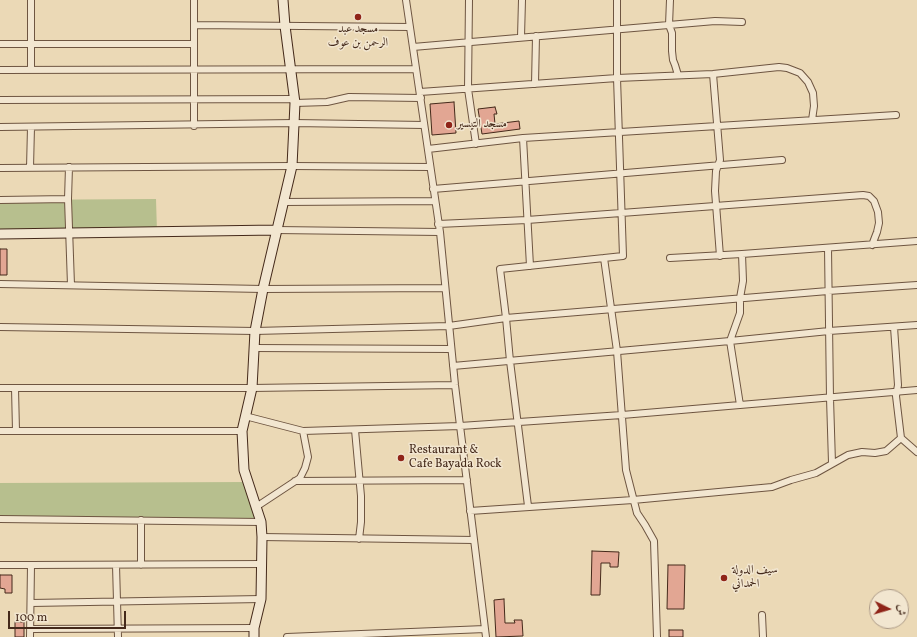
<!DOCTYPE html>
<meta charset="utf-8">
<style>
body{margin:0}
#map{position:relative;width:917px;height:637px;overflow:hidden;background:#ebd9b6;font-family:Vollkorn,Amiri,serif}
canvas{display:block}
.north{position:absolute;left:869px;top:589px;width:40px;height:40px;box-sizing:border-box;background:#f2e6d0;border:1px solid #ac9a87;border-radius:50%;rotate:95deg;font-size:11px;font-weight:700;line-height:16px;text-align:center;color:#44291a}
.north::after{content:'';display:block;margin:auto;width:14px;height:18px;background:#8f2418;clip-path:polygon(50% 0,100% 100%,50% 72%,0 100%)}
.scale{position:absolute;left:8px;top:611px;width:118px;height:18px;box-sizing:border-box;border:2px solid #44291a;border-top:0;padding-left:5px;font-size:12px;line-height:14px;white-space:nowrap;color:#44291a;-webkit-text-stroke:3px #f2e6d0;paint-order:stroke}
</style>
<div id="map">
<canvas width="917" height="637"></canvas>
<div class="north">ش</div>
<div class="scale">100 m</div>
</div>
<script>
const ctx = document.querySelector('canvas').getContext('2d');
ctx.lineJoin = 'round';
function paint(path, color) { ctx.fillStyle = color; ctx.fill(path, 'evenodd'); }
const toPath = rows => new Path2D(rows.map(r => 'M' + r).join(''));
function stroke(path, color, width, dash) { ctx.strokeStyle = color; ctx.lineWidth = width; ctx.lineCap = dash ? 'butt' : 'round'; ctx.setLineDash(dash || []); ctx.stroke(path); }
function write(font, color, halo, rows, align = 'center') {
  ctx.font = font + ' Vollkorn,Amiri,serif'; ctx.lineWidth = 3; ctx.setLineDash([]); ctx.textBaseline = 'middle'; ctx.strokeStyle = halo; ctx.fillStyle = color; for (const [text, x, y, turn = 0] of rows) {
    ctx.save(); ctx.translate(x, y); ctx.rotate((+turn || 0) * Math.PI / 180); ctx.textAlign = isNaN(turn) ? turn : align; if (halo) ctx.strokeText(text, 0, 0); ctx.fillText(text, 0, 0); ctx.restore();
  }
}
paint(toPath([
 [156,199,157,232,0,234,0,200],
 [248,482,261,522,0,519,0,483]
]), '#b7bf8e');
const building = toPath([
 [454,102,456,133,432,135,430,104,454,102],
 [495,107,497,114,494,114,495,124,519,121,520,129,482,134,478,109,495,107],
 [0,249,7,249,7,275,0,275,0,249],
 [592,551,619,552,618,567,610,567,610,563,601,563,600,595,591,595,592,551],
 [668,565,685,565,684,609,667,609,668,565],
 [0,575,12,575,12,593,5,593,5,589,0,588,0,575],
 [504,599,505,623,515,623,514,620,522,620,523,636,496,637,494,600,504,599],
 [15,622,24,622,24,637,15,637,15,622],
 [669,630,683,630,683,637,669,637,669,630]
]);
paint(building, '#e2a693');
stroke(building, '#44291a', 1);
const street = toPath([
 [31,0,31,70],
 [406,0,440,232,455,385,486,637],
 [469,0,468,89,476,144],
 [670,0,669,25,672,33,672,51,673,60,675,65,678,75],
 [194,25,410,27],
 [521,37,522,0],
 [0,44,194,44],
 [413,47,715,21,742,22],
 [0,70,416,69],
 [713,74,720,160,716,171,715,191,720,256],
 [535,84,536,36],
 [420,92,617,78,713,74,779,67,787,68,800,73,808,82,813,93,814,106,812,120],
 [0,100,294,99],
 [295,103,327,102,349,97,421,98],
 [194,126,194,0],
 [0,127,294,123,424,125],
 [523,138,530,266],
 [428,149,523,138,896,115],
 [69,167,68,199,71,285],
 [0,168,292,166,430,167],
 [30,168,31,127],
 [433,189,782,160],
 [0,200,68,199],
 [283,202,435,201],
 [438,224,527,220,863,195,869,196,874,201,878,212,879,223,877,232,872,245],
 [276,230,440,232],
 [828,248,830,398,832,463],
 [604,258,617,351,626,470,637,513,645,525,654,541,657,637],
 [670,258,742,254,917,241],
 [0,284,263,289,445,288],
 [0,327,255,331,449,326,506,318,828,291,917,285],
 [894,327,898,385,896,396,901,438,917,452],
 [254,348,451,349],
 [453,366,730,341,829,331,917,325],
 [0,388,252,388,455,385],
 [15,388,16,431],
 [740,405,730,341,740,313,740,298,743,281,742,254],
 [245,416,303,431,460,426,622,415,917,390],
 [355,430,361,496,361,522,359,539],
 [0,431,242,431],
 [295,481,467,480],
 [528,506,510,361,506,318,500,269,623,256,617,78,617,0],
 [256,507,300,478,305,468,308,457,303,431],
 [470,511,633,500,772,487,791,480,816,473,848,455,862,452,875,453,886,451,901,438],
 [0,519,261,522],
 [262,537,474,540],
 [0,565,31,565,30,637],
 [31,565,262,564],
 [116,565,118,637],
 [141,565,141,520],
 [31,603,261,599],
 [762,615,763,637],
 [30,629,254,628],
 [287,637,485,629]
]);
const secondary = toPath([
 [0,234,276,230],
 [254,637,254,628,261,599,262,537,261,522,244,470,242,431,252,388,255,331,263,289,292,166,295,103,285,26,283,0]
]);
stroke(street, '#6e5541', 8);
stroke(secondary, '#44291a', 11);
stroke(street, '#f2e6d0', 6);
stroke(secondary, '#f2e6d0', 9);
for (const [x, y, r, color] of [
 [358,17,4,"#8f2418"],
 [449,125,4,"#8f2418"],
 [401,458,4,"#8f2418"],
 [724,578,4,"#8f2418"]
]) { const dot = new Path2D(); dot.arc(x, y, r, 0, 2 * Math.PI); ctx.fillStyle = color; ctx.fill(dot); stroke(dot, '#f2e6d0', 1.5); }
write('12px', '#44291a', '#f2e6d0', [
 ["مسجد عبد",358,30,"center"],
 ["الرحمن بن عوف",358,44,"center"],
 ["مسجد التيسير",457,125],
 ["Restaurant &",409,451],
 ["Cafe Bayada Rock",409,465],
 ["سيف الدولة",732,571],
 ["الحمداني",732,585]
], 'left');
</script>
